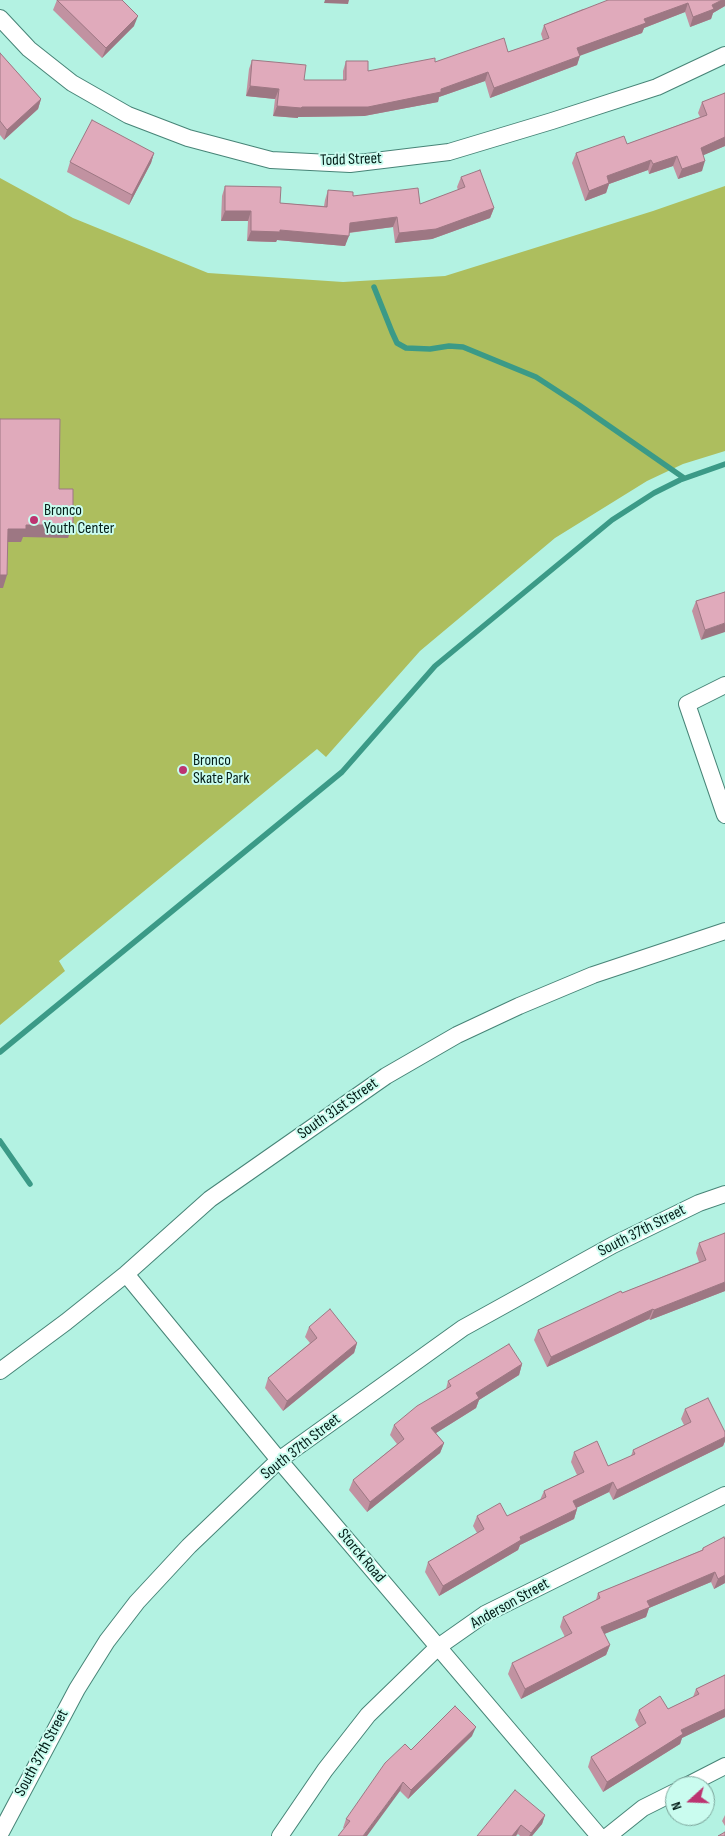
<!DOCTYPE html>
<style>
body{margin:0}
#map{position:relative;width:725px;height:1836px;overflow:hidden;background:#b3f2e2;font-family:"Sofia Sans Condensed",sans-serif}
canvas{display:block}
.north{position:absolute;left:665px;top:1776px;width:50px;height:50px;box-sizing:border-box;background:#cafcef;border:1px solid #7aa299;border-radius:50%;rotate:250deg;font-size:14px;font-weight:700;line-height:20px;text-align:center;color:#031c17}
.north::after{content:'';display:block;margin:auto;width:18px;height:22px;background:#bc3471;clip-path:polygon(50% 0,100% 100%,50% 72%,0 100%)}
</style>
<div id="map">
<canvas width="725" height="1836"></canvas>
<div class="north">N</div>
</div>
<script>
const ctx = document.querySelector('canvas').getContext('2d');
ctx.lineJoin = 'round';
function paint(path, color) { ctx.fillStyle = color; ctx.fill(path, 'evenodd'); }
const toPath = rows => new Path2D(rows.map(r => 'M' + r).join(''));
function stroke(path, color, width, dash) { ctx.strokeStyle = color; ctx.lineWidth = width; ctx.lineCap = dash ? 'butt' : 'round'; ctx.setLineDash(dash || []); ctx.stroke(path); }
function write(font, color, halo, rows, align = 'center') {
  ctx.font = font + ' "Sofia Sans Condensed",sans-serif'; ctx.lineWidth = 4; ctx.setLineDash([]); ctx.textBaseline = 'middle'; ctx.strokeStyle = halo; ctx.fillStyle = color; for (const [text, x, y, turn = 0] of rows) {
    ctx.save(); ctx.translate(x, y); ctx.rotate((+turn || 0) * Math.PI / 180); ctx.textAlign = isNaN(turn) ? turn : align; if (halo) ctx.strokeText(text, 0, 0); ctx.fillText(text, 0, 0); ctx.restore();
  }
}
paint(toPath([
 [0,178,73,218,208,273,343,282,445,276,653,211,725,186,725,451,683,464,647,481,555,538,420,651,326,757,317,749,59,961,65,971,0,1025]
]), '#adbe5e');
stroke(toPath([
 [374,287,392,332,397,343,406,348,430,349,449,346,463,347,536,377,579,405,684,478],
 [0,1052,342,772,435,666,612,520,654,493,680,480,725,464],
 [0,1141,30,1184]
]), '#3b9a87', 5.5);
const street = toPath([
 [0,18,29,49,72,83,128,115,188,138,271,160,350,164,449,152,552,121,657,87,725,55],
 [725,685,687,704,725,815],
 [126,1274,279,1460,599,1836],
 [0,1371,66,1322,126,1274,210,1199,386,1076,457,1035,519,1006,593,975,725,931],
 [686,1786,725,1766],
 [0,1834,77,1689,107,1641,137,1602,189,1546,279,1460,463,1328,613,1245,699,1203,725,1194],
 [280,1836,325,1770,368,1715,438,1647,485,1614,725,1495],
 [608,1836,643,1808,675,1792]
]);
stroke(street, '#478477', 18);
stroke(street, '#fff', 16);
paint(toPath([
 [57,0,134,26,102,58,53,10],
 [725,0,725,6,713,13,711,19,690,27,685,12,644,28,642,33,580,55,577,65,490,98,485,81,439,97,438,102,364,116,298,117,298,118,273,116,275,99,246,96,249,69,252,60,304,80,343,80,343,71,346,61,368,71,508,52,543,40,541,34,544,25,583,9],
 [0,53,41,99,38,109,4,140,0,135],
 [725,93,725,146,703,155,702,171,678,179,673,166,649,174,648,170,609,184,606,193,585,201,572,163,576,153,627,144,700,117,698,113,702,102],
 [154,153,151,163,129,205,67,172,70,162],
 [461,177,494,208,490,218,432,239,395,243,393,227,349,233,345,246,277,240,276,242,247,241,248,221,221,221,222,196,225,186,280,203,324,206,325,200,328,190,353,196,420,204,458,190,457,187],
 [725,592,701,640,692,611,696,601],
 [699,1243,725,1291,650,1320,649,1319,547,1367,534,1340,538,1330,622,1293,699,1262,696,1253],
 [309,1327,357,1343,354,1353,283,1411,265,1388,268,1378,310,1343,305,1337],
 [522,1364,519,1375,479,1400,476,1408,436,1433,444,1443,440,1453,367,1512,349,1490,353,1480,397,1444,390,1435,394,1425,446,1389,448,1381],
 [685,1409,725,1432,725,1441,723,1446,613,1500,609,1492,576,1508,577,1509,574,1519,520,1545,518,1550,439,1596,425,1572,428,1562,477,1533,473,1526,477,1516,507,1516,540,1500,544,1491,577,1475,571,1462,574,1452,608,1466,631,1456,633,1450,684,1425,681,1419],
 [725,1540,725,1583,714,1589,711,1582,649,1608,646,1617,604,1634,610,1645,606,1655,521,1699,508,1674,512,1663,565,1637,560,1627,563,1617,596,1600,598,1593,702,1550,703,1548],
 [725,1675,725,1717,682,1738,680,1744,603,1792,588,1767,591,1757,639,1727,635,1720,639,1710,668,1709,693,1697,696,1689],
 [472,1736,408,1799,400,1791,344,1828,343,1828,346,1819,411,1750],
 [545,1815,542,1824,532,1836,520,1836,518,1834,516,1836,477,1836],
 [725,1815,725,1826,722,1821]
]), '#c192a1');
paint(toPath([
 [325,0,349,0,348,4,324,3],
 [722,0,725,0,725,6,713,13,711,19,690,27,693,17,712,5],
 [688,3,685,12,644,28,642,33,574,58,577,48,644,19],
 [138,16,134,26,102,58,106,48],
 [580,56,577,65,490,98,494,88],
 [488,72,485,81,439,97,438,102,364,116,298,117,298,118,273,116,277,106,302,107,441,89],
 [250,86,279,89,275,99,246,96],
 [41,99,38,109,4,140,7,130],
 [725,137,725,146,697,158,701,148],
 [154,153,151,163,129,205,132,195],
 [677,156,673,166,649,174,653,164],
 [651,160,648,170,609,184,606,193,585,201,589,191,607,176],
 [705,161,702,171,678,179,682,169],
 [494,208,490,218,432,239,395,243,399,233],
 [225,211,251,211,248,221,221,221],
 [397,217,393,227,346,233,350,223],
 [280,230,349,236,345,246,277,240,276,242,247,241,251,231],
 [26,525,73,525,68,538,23,537,21,542,3,542,8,529],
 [0,575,7,575,3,588,0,588],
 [725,623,725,632,701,640,705,630],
 [725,1282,725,1291,650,1320,654,1310],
 [653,1309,649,1319,547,1367,551,1357],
 [357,1343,354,1353,283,1411,287,1401],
 [522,1364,519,1375,479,1400,476,1408,428,1438,431,1428,476,1393],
 [725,1437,725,1441,723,1446,613,1500,617,1490],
 [444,1443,440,1453,367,1512,370,1502],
 [613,1482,609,1492,570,1511,573,1501],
 [577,1509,574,1519,520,1545,518,1550,439,1596,443,1586,520,1537],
 [715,1572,711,1582,649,1608,646,1617,597,1637,601,1627,647,1601],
 [725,1575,725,1583,714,1589,718,1579],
 [610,1645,606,1655,521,1699,525,1689],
 [725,1709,725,1717,682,1738,680,1744,603,1792,607,1782,681,1730],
 [476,1727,472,1736,408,1799,411,1790],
 [403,1782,400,1791,367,1836,363,1836],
 [545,1815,542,1824,532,1836,529,1836,531,1833],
 [521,1825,516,1836,512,1836]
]), '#9d7783');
const building = toPath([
 [57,0,122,0,138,16,106,48,57,0],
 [608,0,722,0,712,5,714,9,693,17,688,3,644,19,646,23,577,48,580,56,494,88,488,72,441,89,441,92,368,107,302,107,301,108,277,106,279,89,250,86,252,60,306,65,304,80,346,80,346,61,368,61,368,71,435,58,435,62,504,38,508,52,549,38,544,25,608,0],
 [0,53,41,99,7,130,0,121,0,53],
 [725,93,725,137,701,148,705,161,682,169,677,156,653,164,651,160,607,176,609,183,589,191,576,153,624,136,627,144,707,115,702,102,725,93],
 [92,120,154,153,132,195,70,162,92,120],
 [480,170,494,208,436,229,399,233,397,217,350,223,349,236,280,230,280,232,251,231,251,211,225,211,225,186,281,187,280,203,327,207,328,190,353,192,353,196,418,188,420,204,465,187,461,177,480,170],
 [0,419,60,419,59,489,73,489,73,525,26,525,26,529,8,529,7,575,0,575,0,419],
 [725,592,725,623,705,630,696,601,725,592],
 [725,1233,725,1282,654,1310,653,1309,551,1357,538,1330,621,1291,622,1293,706,1260,699,1243,725,1233],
 [330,1309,357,1343,287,1401,268,1378,317,1338,309,1327,330,1309],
 [509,1344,522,1364,476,1393,479,1398,431,1428,444,1443,370,1502,353,1480,404,1439,394,1425,417,1406,451,1386,448,1381,509,1344],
 [708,1398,725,1432,725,1437,617,1490,613,1482,573,1501,577,1509,520,1537,521,1540,443,1586,428,1562,484,1529,477,1516,500,1503,507,1516,546,1497,544,1491,584,1472,574,1452,597,1441,608,1466,635,1454,633,1450,691,1422,685,1409,708,1398],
 [724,1537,725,1540,725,1575,718,1579,715,1572,647,1601,650,1607,601,1627,610,1645,525,1689,512,1663,572,1633,563,1617,600,1598,598,1593,703,1550,703,1548,724,1537],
 [725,1675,725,1709,681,1730,683,1734,607,1782,591,1757,646,1723,639,1710,660,1696,668,1709,699,1694,696,1689,725,1675],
 [455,1706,476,1727,411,1790,403,1782,363,1836,338,1836,350,1821,346,1819,385,1763,405,1744,411,1750,455,1706],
 [515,1790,545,1815,531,1833,521,1825,512,1836,477,1836,515,1790],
 [725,1832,725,1836,718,1836,725,1832]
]);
paint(building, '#e0aabb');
stroke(building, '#9d7783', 1);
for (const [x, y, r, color] of [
 [34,520,5,"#bc3471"],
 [183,770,5,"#bc3471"]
]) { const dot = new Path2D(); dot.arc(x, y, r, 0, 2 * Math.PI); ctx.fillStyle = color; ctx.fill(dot); stroke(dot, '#cafcef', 2); }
write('16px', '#031c17', '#cafcef', [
 ["Todd Street",351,160,-2],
 ["South 31st Street",338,1109,-35],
 ["South 37th Street",642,1231,-27],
 ["South 37th Street",301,1447,-38],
 ["Storck Road",361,1556,50],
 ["Anderson Street",510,1604,-29],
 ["South 37th Street",42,1753,-62]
]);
write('16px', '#031c17', '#cafcef', [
 ["Bronco",44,511],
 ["Youth Center",44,529],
 ["Bronco",193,761],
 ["Skate Park",193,779]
], 'left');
</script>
